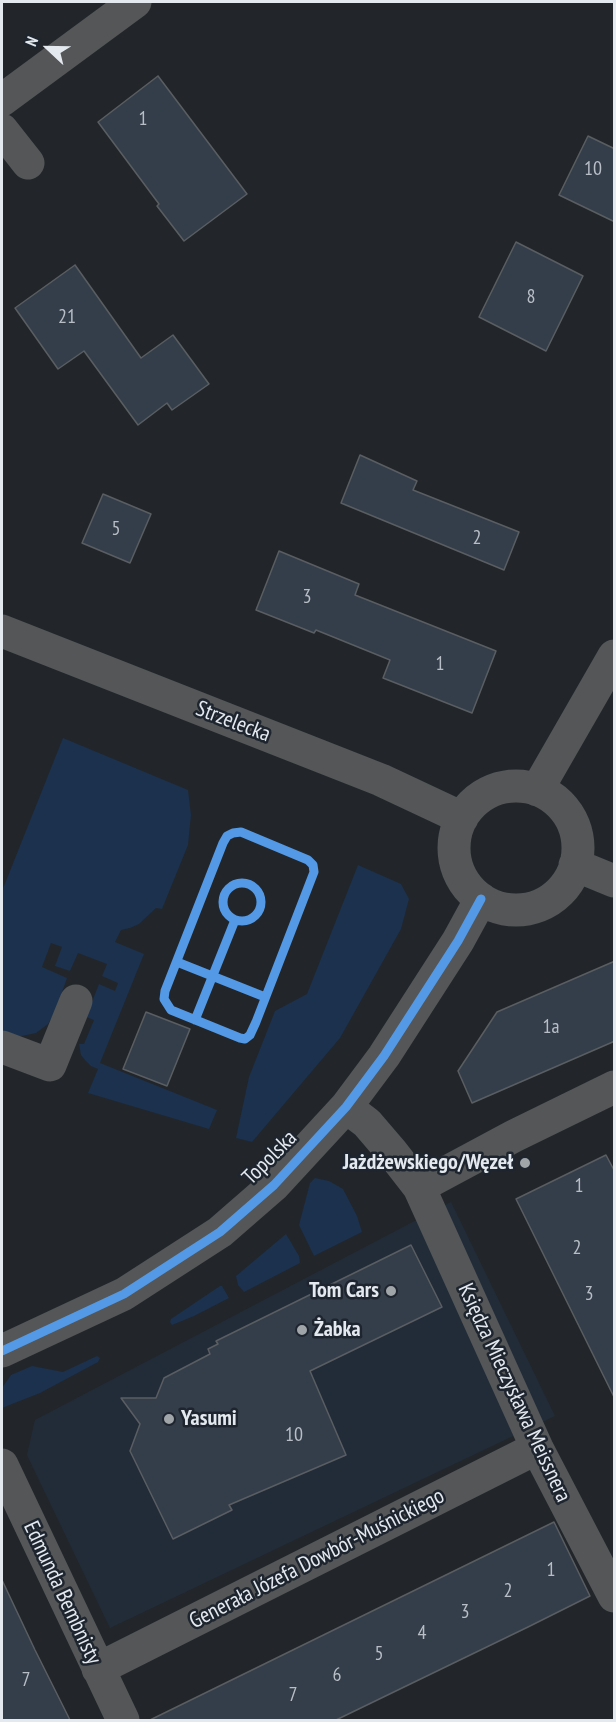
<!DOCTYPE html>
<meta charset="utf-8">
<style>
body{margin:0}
#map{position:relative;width:616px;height:1722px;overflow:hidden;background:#22262a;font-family:"PT Sans Narrow",sans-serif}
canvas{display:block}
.frame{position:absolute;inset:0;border:3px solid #e4e9ef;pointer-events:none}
.north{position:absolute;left:18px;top:18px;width:60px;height:60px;-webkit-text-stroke:4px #1e252e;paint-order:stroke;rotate:292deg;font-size:16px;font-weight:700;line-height:24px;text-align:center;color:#e4e9ef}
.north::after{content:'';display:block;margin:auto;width:21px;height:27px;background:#e4e9ef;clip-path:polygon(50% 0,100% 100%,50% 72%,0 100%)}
</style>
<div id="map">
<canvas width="616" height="1722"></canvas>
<div class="frame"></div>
<div class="north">N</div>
</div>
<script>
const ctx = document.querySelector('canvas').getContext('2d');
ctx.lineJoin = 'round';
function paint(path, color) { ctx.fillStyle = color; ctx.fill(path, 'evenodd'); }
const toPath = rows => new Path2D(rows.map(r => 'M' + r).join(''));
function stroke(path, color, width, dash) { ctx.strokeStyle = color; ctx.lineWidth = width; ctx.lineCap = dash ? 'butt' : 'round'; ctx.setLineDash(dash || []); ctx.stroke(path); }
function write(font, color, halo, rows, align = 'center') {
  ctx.font = font + ' "PT Sans Narrow",sans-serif'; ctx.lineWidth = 5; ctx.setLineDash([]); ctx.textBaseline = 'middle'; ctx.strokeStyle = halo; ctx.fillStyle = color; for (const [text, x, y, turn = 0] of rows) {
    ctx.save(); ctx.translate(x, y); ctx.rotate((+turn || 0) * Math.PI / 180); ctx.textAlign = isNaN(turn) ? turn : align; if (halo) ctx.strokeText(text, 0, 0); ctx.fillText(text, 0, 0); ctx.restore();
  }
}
paint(toPath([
 [451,1202,555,1416,110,1628,27,1455,35,1420]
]), '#222c39');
paint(toPath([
 [63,738,188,790,191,815,188,845,162,909,156,908,139,924,130,928,121,930,115,942,144,954,100,1063,217,1110,209,1129,88,1093,98,1069,91,1066,85,1060,81,1055,79,1044,84,1044,94,1020,86,1017,99,984,115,991,118,983,102,976,107,964,78,953,70,971,55,966,62,947,51,943,42,967,67,978,55,1012,48,1024,36,1033,17,1037,2,1032,2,891],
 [358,865,401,884,409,899,401,929,340,1038,252,1142,236,1138,249,1077,275,1011,307,994],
 [315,1178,329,1181,343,1189,357,1216,362,1232,314,1256,299,1225,310,1183],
 [286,1234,299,1256,300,1263,244,1292,238,1285,236,1276],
 [220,1286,222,1286,229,1298,194,1316,172,1325,170,1322,171,1319],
 [97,1356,100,1358,98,1362,40,1393,2,1408,2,1388,11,1375,32,1366,63,1372]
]), '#1b314d');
const building = toPath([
 [158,76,247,194,184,241,157,206,159,204,98,122,158,76],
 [588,136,615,149,615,222,559,195,588,136],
 [516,242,583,276,546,351,479,317,516,242],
 [75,265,141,358,173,335,209,384,172,410,167,403,138,425,84,351,58,369,15,308,75,265],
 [360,455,417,481,413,490,519,532,504,570,341,503,360,455],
 [103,494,151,514,130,563,82,543,103,494],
 [279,551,359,584,355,595,496,651,472,713,383,678,390,660,316,630,314,633,256,610,279,551],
 [615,961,615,1041,472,1103,458,1071,497,1012,615,961],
 [146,1012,190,1029,167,1086,123,1069,146,1012],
 [606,1155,615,1172,615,1399,516,1199,606,1155],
 [411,1245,442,1307,310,1371,346,1455,229,1505,232,1510,173,1539,130,1451,140,1424,121,1398,156,1398,164,1378,210,1354,208,1349,218,1344,216,1341,411,1245],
 [554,1522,590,1596,528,1627,336,1720,150,1720,554,1522],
 [2,1580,35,1650,70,1720,2,1720,2,1580]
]);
paint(building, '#343e4a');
stroke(building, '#5a5e62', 1.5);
stroke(toPath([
 [2,100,135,2],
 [2,130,28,163],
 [2,631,381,780,462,818],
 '454 848a62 62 0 1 1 124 0a62 62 0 1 1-124 0Z',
 [537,790,614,656],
 [575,865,614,881],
 [2,1047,50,1065,76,1001],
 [346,1107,367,1123,391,1151,419,1187,537,1448,614,1596],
 [419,1187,514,1136,614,1087],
 [2,1351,124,1294,220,1232,274,1185,346,1107,384,1056,458,941,481,899],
 [2,1465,123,1720],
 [98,1669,537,1448]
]), '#545657', 33);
stroke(toPath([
 [241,832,308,860,313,865,314,872,256,1022,250,1035,245,1039,240,1038,171,1010,164,999,165,991,223,843,227,836,233,833,241,832],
 '223 902a19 19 0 1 1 38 0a19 19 0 1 1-38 0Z',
 [177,962,265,997],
 [195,1020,235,920],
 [2,1351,124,1294,220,1232,274,1185,346,1107,384,1056,458,941,481,899]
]), '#5399e6', 9);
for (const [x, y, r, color] of [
 [525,1163,6,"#a0a5aa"],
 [391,1291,6,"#a0a5aa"],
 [302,1330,6,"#a0a5aa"],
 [169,1419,6,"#a0a5aa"]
]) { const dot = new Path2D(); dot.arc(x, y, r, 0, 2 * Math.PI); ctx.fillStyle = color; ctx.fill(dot); stroke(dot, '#1e252e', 2); }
write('20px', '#b8bec6', null, [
 ["1",143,119],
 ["10",593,169],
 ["8",531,297],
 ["21",67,317],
 ["5",116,529],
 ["2",477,538],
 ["3",307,597],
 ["1",440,664],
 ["1a",551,1027],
 ["1",579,1186],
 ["2",577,1248],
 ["3",589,1294],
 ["10",294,1435],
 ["1",551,1570],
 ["2",508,1591],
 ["3",465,1612],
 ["4",422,1633],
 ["5",379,1654],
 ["6",337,1675],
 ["7",26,1680],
 ["7",293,1695]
]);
write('22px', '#e4e9ef', '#1e252e', [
 ["Strzelecka",233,722,21],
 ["Topolska",270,1158,-45],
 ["Księdza Mieczysława Meissnera",514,1393,65],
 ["Generała Józefa Dowbór-Muśnickiego",317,1559,-27],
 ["Edmunda Bembnisty",62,1593,65]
]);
write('bold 22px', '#e4e9ef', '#1e252e', [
 ["Jażdżewskiego/Węzeł",513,1163],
 ["Tom Cars",379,1291],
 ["Żabka",314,1330,"left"],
 ["Yasumi",181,1419,"left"]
], 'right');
</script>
